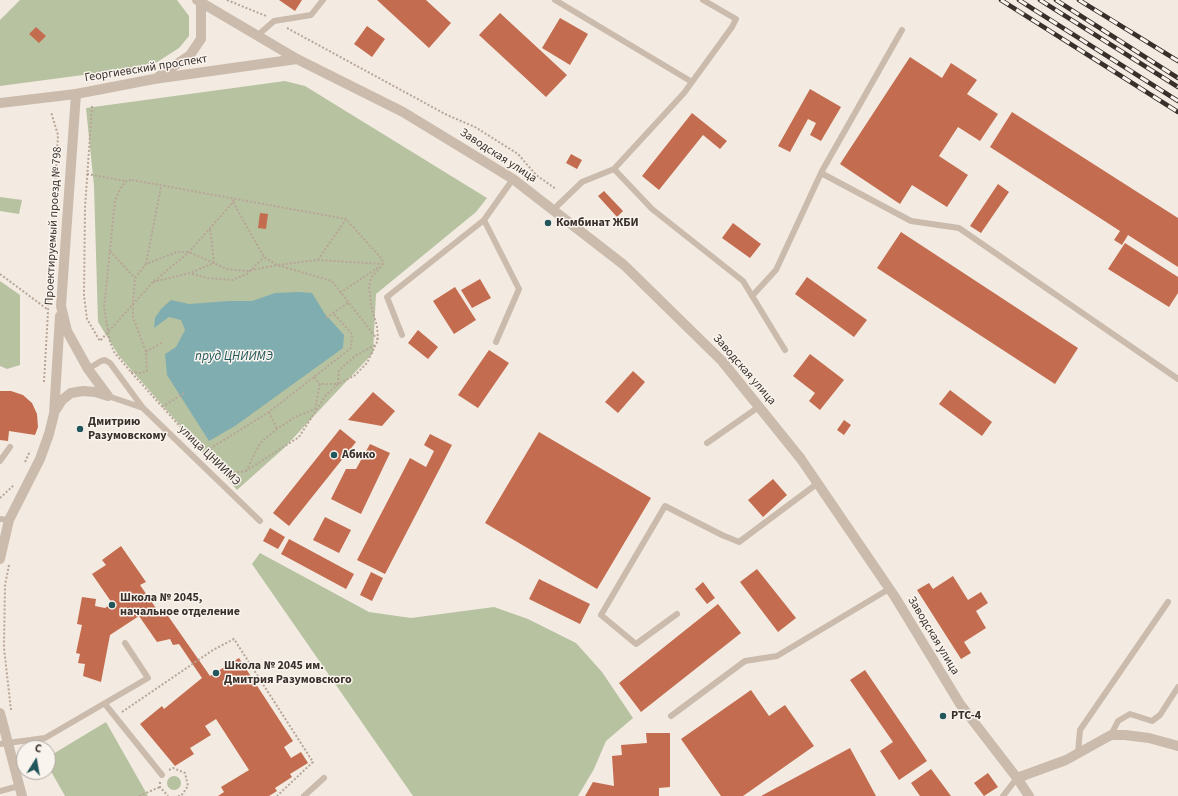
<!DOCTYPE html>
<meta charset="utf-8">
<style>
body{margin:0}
#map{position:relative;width:1178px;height:796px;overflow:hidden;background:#f3ebe1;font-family:"Source Sans 3",sans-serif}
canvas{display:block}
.north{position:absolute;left:16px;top:740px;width:40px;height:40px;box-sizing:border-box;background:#faf4ee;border:1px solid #ada6a0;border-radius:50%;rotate:11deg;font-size:11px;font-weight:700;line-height:16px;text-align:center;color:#3a302b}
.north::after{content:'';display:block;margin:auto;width:14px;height:18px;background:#21565b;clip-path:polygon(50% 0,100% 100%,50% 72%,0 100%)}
</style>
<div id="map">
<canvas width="1178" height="796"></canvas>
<div class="north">С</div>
</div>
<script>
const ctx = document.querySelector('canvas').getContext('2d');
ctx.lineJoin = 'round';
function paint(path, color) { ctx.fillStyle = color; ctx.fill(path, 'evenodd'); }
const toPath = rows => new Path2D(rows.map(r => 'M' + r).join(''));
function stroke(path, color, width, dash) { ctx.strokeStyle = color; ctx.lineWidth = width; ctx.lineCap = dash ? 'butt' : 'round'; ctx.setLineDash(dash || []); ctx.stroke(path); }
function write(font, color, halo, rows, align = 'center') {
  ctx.font = font + ' "Source Sans 3",sans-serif'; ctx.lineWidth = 3; ctx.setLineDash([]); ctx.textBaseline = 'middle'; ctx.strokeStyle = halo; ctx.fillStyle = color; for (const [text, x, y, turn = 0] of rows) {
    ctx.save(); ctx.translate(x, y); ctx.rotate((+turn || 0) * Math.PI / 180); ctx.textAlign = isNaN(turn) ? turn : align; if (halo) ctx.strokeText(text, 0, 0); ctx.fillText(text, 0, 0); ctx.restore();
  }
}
paint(toPath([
 [20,0,177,0,189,16,189,36,179,48,151,66,0,86,0,20],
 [285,81,305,86,487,198,476,212,376,294,373,353,283,449,237,490,119,356,98,322,94,186,86,108],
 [0,197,22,200,19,214,0,211],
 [0,281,20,295,20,365,7,369,0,366],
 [260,553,369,612,411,618,494,607,528,619,576,643,602,672,633,718,606,741,594,769,578,796,413,796,252,564],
 [106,722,148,796,65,796,48,766,48,757],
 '167 783a7 7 0 1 1 14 0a7 7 0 1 1-14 0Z'
]), '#b7c2a1');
paint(toPath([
 [299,292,312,293,325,314,344,335,343,348,235,426,209,441,167,375,165,354,176,347,185,330,181,320,169,317,154,328,155,318,161,309,171,300,189,304,229,301,252,301,275,293]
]), '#80adb0');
paint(toPath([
 [279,0,302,0,295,11],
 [377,0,426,0,451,23,429,48],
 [500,13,567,75,546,97,479,35],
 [560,18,588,34,570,65,542,48],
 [367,26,385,39,372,57,354,44],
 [36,27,46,36,39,43,29,34],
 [910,57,942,78,951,63,977,80,967,94,998,114,980,141,958,127,939,156,968,175,947,207,912,185,900,204,840,164],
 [810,89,841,107,821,141,810,135,816,123,808,119,790,152,778,146],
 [1012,112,1178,218,1178,267,1128,235,1122,245,1114,240,1120,231,990,147],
 [692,113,727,141,720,149,703,135,659,190,642,176],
 [571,154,582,160,577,169,566,163],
 [998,184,1009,192,981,233,970,226],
 [604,191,623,211,617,217,598,196],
 [260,213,268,214,266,229,258,228],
 [733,223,761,244,750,258,722,238],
 [901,232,1078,348,1055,384,877,268],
 [1125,243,1178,277,1178,293,1169,307,1108,269],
 [807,277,867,320,854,337,795,294],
 [480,279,491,298,472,308,461,290],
 [455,287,476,320,454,334,433,301],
 [418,330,438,347,428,359,408,343],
 [489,350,509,363,478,408,458,395],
 [810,354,844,380,820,410,809,401,815,393,793,376],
 [633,371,645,382,618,413,605,402],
 [950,390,992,422,982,436,939,404],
 [0,391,11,391,23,395,32,403,37,414,38,427,35,435,9,431,8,441,0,440],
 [373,392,395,411,382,426,348,420],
 [844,420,851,425,844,435,837,430],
 [340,429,356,442,289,526,273,513],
 [539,432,651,498,597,589,485,523],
 [430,434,452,445,385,574,357,560,410,458,426,467,434,451,424,445],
 [370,444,390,453,361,514,331,499,346,469,356,469],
 [773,479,787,495,763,517,748,500],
 [325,517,351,530,339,553,313,540],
 [270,528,285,537,278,549,263,541],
 [289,539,354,574,346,589,281,554],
 [121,546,146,582,140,585,160,614,166,613,210,676,239,658,293,741,284,747,291,758,301,752,308,763,290,774,292,777,275,788,277,791,269,796,218,796,224,792,221,787,249,770,216,719,205,726,211,735,190,748,194,754,175,766,140,724,162,706,164,709,202,678,179,644,173,645,170,639,157,642,139,616,110,635,101,682,83,676,85,664,78,663,80,654,76,653,82,625,77,624,82,597,96,599,95,606,105,608,112,603,92,574,106,565,102,560],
 [757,569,796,618,778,632,740,582],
 [371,572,383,578,372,601,360,595],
 [953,576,968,600,981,592,988,603,976,611,986,628,964,642,971,653,961,659,917,590,929,583,933,589],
 [539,579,590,604,580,624,529,599],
 [703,582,715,598,707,604,695,589],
 [718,604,741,633,641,712,619,683],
 [865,670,927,761,899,780,880,751,893,742,850,680],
 [751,690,769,716,785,705,814,746,743,796,721,796,681,739],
 [646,733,670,733,670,787,659,788,659,796,585,796,593,782,614,786,612,756,622,755,621,745,647,743],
 [850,748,876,796,761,796],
 [931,769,951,796,920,796,911,783],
 [988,773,998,787,984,796,974,783]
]), '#c36c4f');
stroke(toPath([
 [227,0,266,16],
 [287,28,447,115,475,127,518,154,536,175,556,189],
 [92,106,85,208,84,296,87,319,100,341,152,283,189,252,233,202,234,198],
 [87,174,126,181],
 [132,180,346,219,382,259,383,264,371,278,369,287,371,306,377,326,378,340,367,363,354,376,338,384,326,395,299,437,246,471,233,473,212,462,131,372,114,352,110,342,104,308,115,201,120,189,126,181,132,180],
 [233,202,264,257,277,265,332,281,377,339],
 [110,251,135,278],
 [318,260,346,219],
 [146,264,161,187],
 [0,274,47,309],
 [192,274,208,278,232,280,247,274,264,257],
 [153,282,190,273,214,263,210,228],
 [340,293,380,266],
 [326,318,333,313],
 [146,352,163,342],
 [131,372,141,373,147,371,146,352,133,317,133,303,135,278,146,264,177,252,189,252,227,269,247,271,277,265,318,260,383,264],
 [314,377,320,384],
 [44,382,58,135,51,112],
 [162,407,186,392],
 [269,412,277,429],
 [203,453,269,412,351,348,352,334,333,313,348,303],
 [25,462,30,451],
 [246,471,260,443,277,429,295,417,315,409,320,384,338,384,339,370,355,356,375,345],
 [0,498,14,485],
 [9,565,5,585,4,648,11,710],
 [122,712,213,650,234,639,313,762,277,796],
 [169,770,173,768,185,773,188,786,181,796,177,796],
 [160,782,160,787,168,796],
 [139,796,160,787]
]), '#b7a597', 2, [2, 2]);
stroke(toPath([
 [555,0,692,82],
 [257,36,274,21,311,15,323,0],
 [614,169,652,209,743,281,785,350],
 [821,173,911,221,959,228,1178,379],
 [553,210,582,182,614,169,684,93,732,27,736,19,703,0],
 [484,220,519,289,496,342],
 [752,296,776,270,822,171,902,30],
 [402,335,387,297,484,220,513,179],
 [88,369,101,361,105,360,110,363,143,408,260,521],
 [108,396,143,408],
 [707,443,760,406],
 [0,461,10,447],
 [0,519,9,520],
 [677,614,636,644,601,615,665,506,722,535,739,542,818,483],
 [105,704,162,775],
 [671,716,745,661,777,656,889,589],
 [1111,735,1118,721,1130,714,1152,721,1160,715,1178,687],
 [0,744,45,738,148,678,125,643],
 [1078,753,1080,730,1168,602],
 [0,791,19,786],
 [304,796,324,778],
 [1003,796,1017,778]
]), '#cbbbad', 6);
stroke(toPath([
 [76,94,61,306,67,331,88,369,108,396],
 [55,411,62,400,71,393,83,391,95,392,108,396],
 [0,559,9,520,40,459,49,434,54,414,60,316],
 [0,713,22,796]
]), '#cbbbad', 10);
stroke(toPath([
 [197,0,297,59,403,112,513,179,624,265,722,361,801,459,895,597,960,704,1017,778,1066,760,1111,735,1125,735,1149,738,1178,746],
 [158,77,190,55,201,39,201,4],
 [0,103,76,94,154,79,297,59],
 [1017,778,1029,796]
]), '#cbbbad', 10);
const rail = toPath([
 [1001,0,1178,112],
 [1019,0,1178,101],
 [1040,0,1178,87],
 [1056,0,1178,78],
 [1079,0,1178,61]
]);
stroke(rail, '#3a302b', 4.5);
stroke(rail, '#faf4ee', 3, [9]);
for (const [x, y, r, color] of [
 [548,223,4,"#21565b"],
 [80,429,4,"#21565b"],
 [334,455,4,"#21565b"],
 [112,605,4,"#21565b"],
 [216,673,4,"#21565b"],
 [943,716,4,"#21565b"]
]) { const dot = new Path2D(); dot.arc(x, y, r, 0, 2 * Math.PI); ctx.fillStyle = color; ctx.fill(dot); stroke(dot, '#faf4ee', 1.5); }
write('12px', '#3a302b', '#faf4ee', [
 ["Георгиевский проспект",146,69,-9],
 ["Заводская улица",498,156,33],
 ["Проектируемый проезд № 798",54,226,-87],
 ["Заводская улица",744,370,49],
 ["улица ЦНИИМЭ",209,456,44],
 ["Заводская улица",933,636,59]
]);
write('bold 12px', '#3a302b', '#faf4ee', [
 ["Комбинат ЖБИ",556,223],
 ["Дмитрию",88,422],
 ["Разумовскому",88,436],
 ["Абико",342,455],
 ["Школа № 2045,",120,598],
 ["начальное отделение",120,612],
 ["Школа № 2045 им.",224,666],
 ["Дмитрия Разумовского",224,680],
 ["РТС-4",951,716]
], 'left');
write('italic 13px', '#21565b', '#faf4ee', [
 ["пруд ЦНИИМЭ",234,357]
]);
</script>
